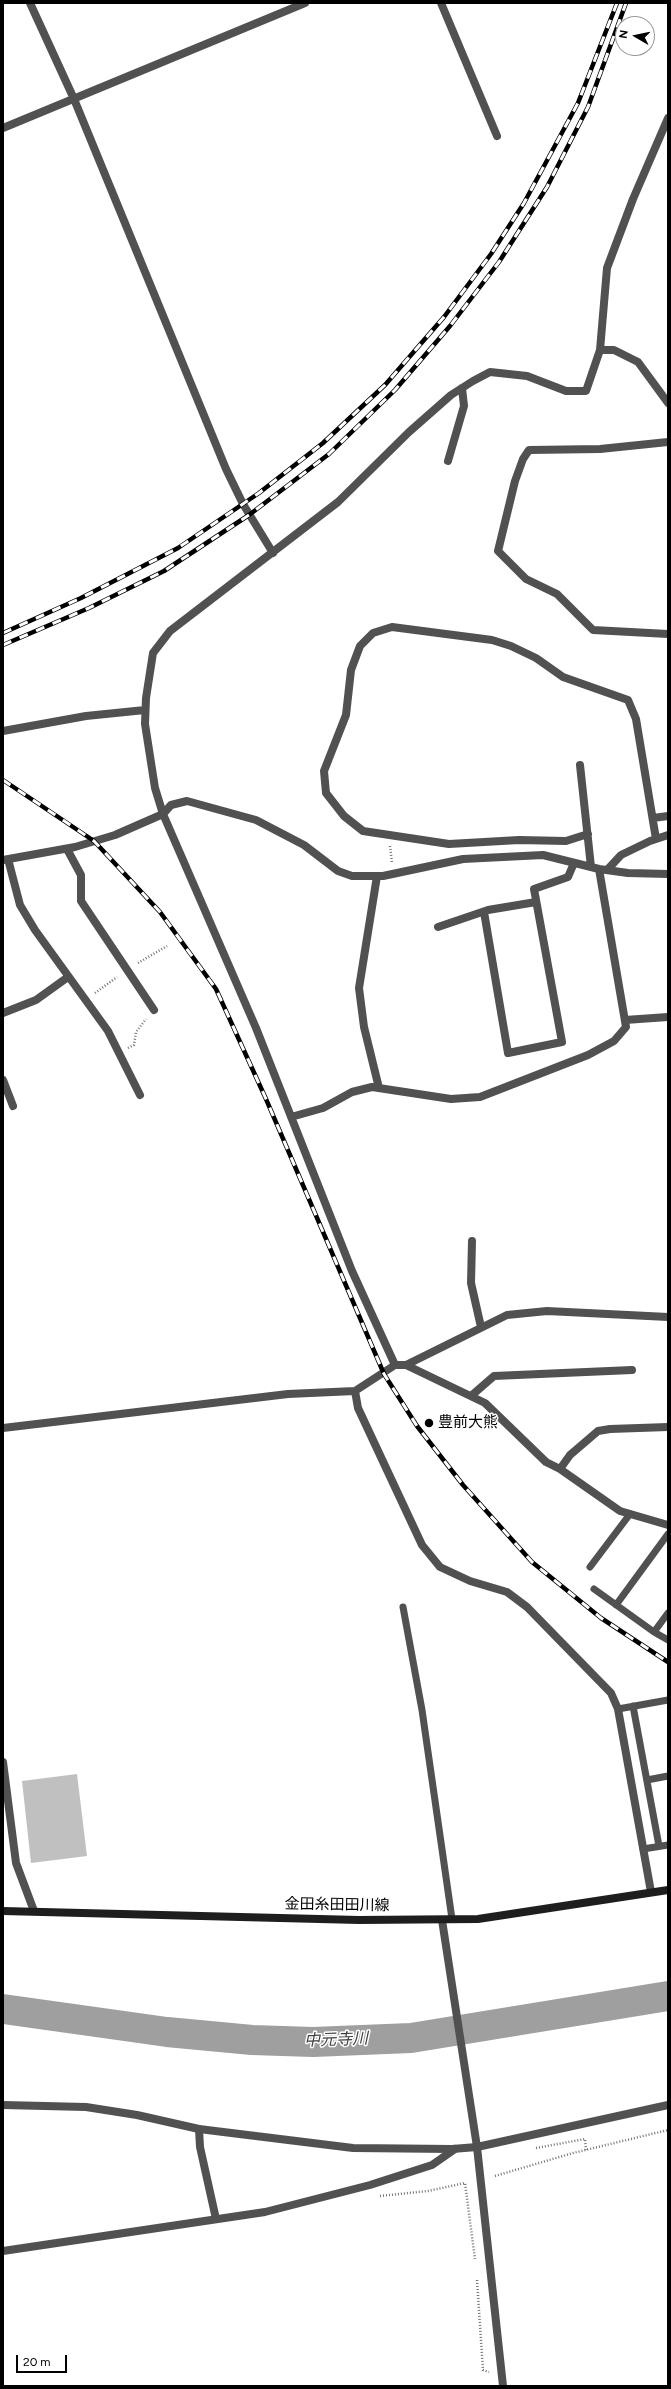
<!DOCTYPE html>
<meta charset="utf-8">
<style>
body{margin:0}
#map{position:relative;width:671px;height:2389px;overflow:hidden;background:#fff;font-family:Figtree,sans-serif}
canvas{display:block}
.frame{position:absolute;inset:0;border:4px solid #000;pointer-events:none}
.north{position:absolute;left:615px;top:16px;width:40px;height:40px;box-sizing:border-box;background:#fff;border:1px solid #999;border-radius:50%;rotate:279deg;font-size:11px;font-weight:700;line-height:16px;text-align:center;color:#000}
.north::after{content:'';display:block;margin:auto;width:14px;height:18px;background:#000;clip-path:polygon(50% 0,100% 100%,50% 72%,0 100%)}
.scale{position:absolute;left:16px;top:2355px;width:51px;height:18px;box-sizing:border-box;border:2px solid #000;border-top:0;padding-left:5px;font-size:12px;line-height:14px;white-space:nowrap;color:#000;-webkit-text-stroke:3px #fff;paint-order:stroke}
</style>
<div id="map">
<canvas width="671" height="2389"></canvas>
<div class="frame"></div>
<div class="north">N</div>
<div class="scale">20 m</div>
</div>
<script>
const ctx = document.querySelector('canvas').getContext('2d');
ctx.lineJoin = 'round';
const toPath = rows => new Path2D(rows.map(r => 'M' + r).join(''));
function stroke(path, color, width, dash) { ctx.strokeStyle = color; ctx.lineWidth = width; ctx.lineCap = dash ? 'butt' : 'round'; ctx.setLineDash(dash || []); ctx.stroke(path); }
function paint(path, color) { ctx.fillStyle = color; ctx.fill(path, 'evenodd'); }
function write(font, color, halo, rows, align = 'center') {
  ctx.font = font + ' Figtree,"Noto Sans JP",sans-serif'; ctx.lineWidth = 3; ctx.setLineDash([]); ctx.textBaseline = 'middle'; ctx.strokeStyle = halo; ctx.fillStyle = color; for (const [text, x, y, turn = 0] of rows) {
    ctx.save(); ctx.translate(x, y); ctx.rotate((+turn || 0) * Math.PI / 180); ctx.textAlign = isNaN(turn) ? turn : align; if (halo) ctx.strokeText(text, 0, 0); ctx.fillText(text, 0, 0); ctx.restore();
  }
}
stroke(toPath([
 [3,2009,167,2032,252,2040,313,2042,411,2038,668,1996]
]), '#9f9f9f', 30);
paint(toPath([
 [77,1774,87,1856,31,1863,22,1781]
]), '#c0c0c0');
stroke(toPath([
 [390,846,392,863],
 [138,963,167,946],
 [95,993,117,977],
 [128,1048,134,1045,136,1032,146,1019],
 [536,2148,585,2139,586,2150],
 [495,2176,573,2153,668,2130],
 [380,2196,428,2191,465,2183,475,2259],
 [477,2280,483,2370,489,2372]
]), '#737373', 2.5, [1, 2]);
stroke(toPath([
 [590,1567,630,1514],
 [594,1589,654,1632,668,1640],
 [616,1605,668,1534],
 [403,1607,422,1710,452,1919],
 [654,1632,668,1613],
 [633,1706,659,1846],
 [618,1709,668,1700],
 [647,1780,668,1776],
 [643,1849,668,1845]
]), '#515151', 7);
stroke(toPath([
 [30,3,74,99,226,469,243,504,273,553],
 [441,3,497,136],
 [3,128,305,3],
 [600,350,614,350,638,362,668,403],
 [668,442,600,449,529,450,523,459,515,481,498,551,526,579,557,594,593,630,668,634],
 [448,461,464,406,462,388],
 [3,731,86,716,145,710],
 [580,765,591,867],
 [653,818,668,816],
 [588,834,566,841,519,840,449,844,363,831,344,816,326,793,324,771,346,715,351,670,360,646,373,633,392,627,492,640,511,646,536,658,563,677,628,700,636,719,656,839],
 [67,849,81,875,81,901,154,1010],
 [8,859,20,905,35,930,108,1031,140,1095],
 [3,860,75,847,115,835,163,814,171,805,187,801,256,820,304,845,338,871,352,876,383,876,463,859,543,855,599,869,628,873,668,874],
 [608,869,621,855,650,841,668,835],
 [377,876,359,988,364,1027,379,1088],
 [484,912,508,1053,562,1042,534,889,568,877,574,863],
 [438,927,488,910,536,902],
 [3,1013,36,1000,68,977],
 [625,1020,668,1017],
 [3,1080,13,1106],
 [291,1117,323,1108,352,1092,372,1087,451,1099,480,1097,588,1055,614,1041,626,1027,599,869],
 [472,1241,471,1283,481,1327],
 [395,1365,352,1271,256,1028,163,814,155,788,145,724,146,698,153,653,170,631,338,502,409,432,451,395,473,381,490,372,527,376,566,391,586,391,600,350,607,268,633,199,668,118],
 [406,1365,507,1315,547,1311,668,1317],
 [355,1391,358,1408,422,1545,440,1567,470,1581,507,1592,527,1607,611,1693,618,1709,651,1892],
 [471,1396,494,1376,632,1370],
 [3,1428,288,1394,355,1391,395,1365,406,1365,485,1403,546,1462,560,1469,620,1511,668,1525],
 [560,1469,570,1455,598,1431,610,1429,668,1427],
 [3,1762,16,1863,34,1911],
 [442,1920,477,2147,503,2386],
 [199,2129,200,2147,216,2219],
 [477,2147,668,2105],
 [3,2251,265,2212,370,2185,432,2165,455,2149]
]), '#515151', 8);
stroke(toPath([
 [3,2105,86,2107,137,2115,199,2129,353,2148,452,2149,477,2147]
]), '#515151', 8);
stroke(toPath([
 [3,1911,359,1920,478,1919,668,1890]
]), '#1e1e1e', 8);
const rail = toPath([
 [3,633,81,598,178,548,259,493,323,443,385,385,444,317,491,254,524,203,578,103,617,3],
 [3,645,89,608,164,571,249,515,329,454,395,390,450,326,499,262,547,187,588,107,626,3],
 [3,780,94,841,160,912,216,989,266,1099,384,1374,417,1426,463,1485,532,1562,601,1618,668,1662]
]);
stroke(rail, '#000', 4.5);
stroke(rail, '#fff', 3, [9]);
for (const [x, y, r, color] of [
 [429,1423,5,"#000"]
]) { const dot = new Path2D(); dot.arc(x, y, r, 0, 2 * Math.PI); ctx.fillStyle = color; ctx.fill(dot); stroke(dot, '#fff', 1.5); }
write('15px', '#000', '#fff', [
 ["豊前大熊",438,1423]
], 'left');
write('15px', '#000', '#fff', [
 ["金田糸田田川線",337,1905,1]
]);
write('italic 16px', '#404040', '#fff', [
 ["中元寺川",336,2040,-2]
]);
</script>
